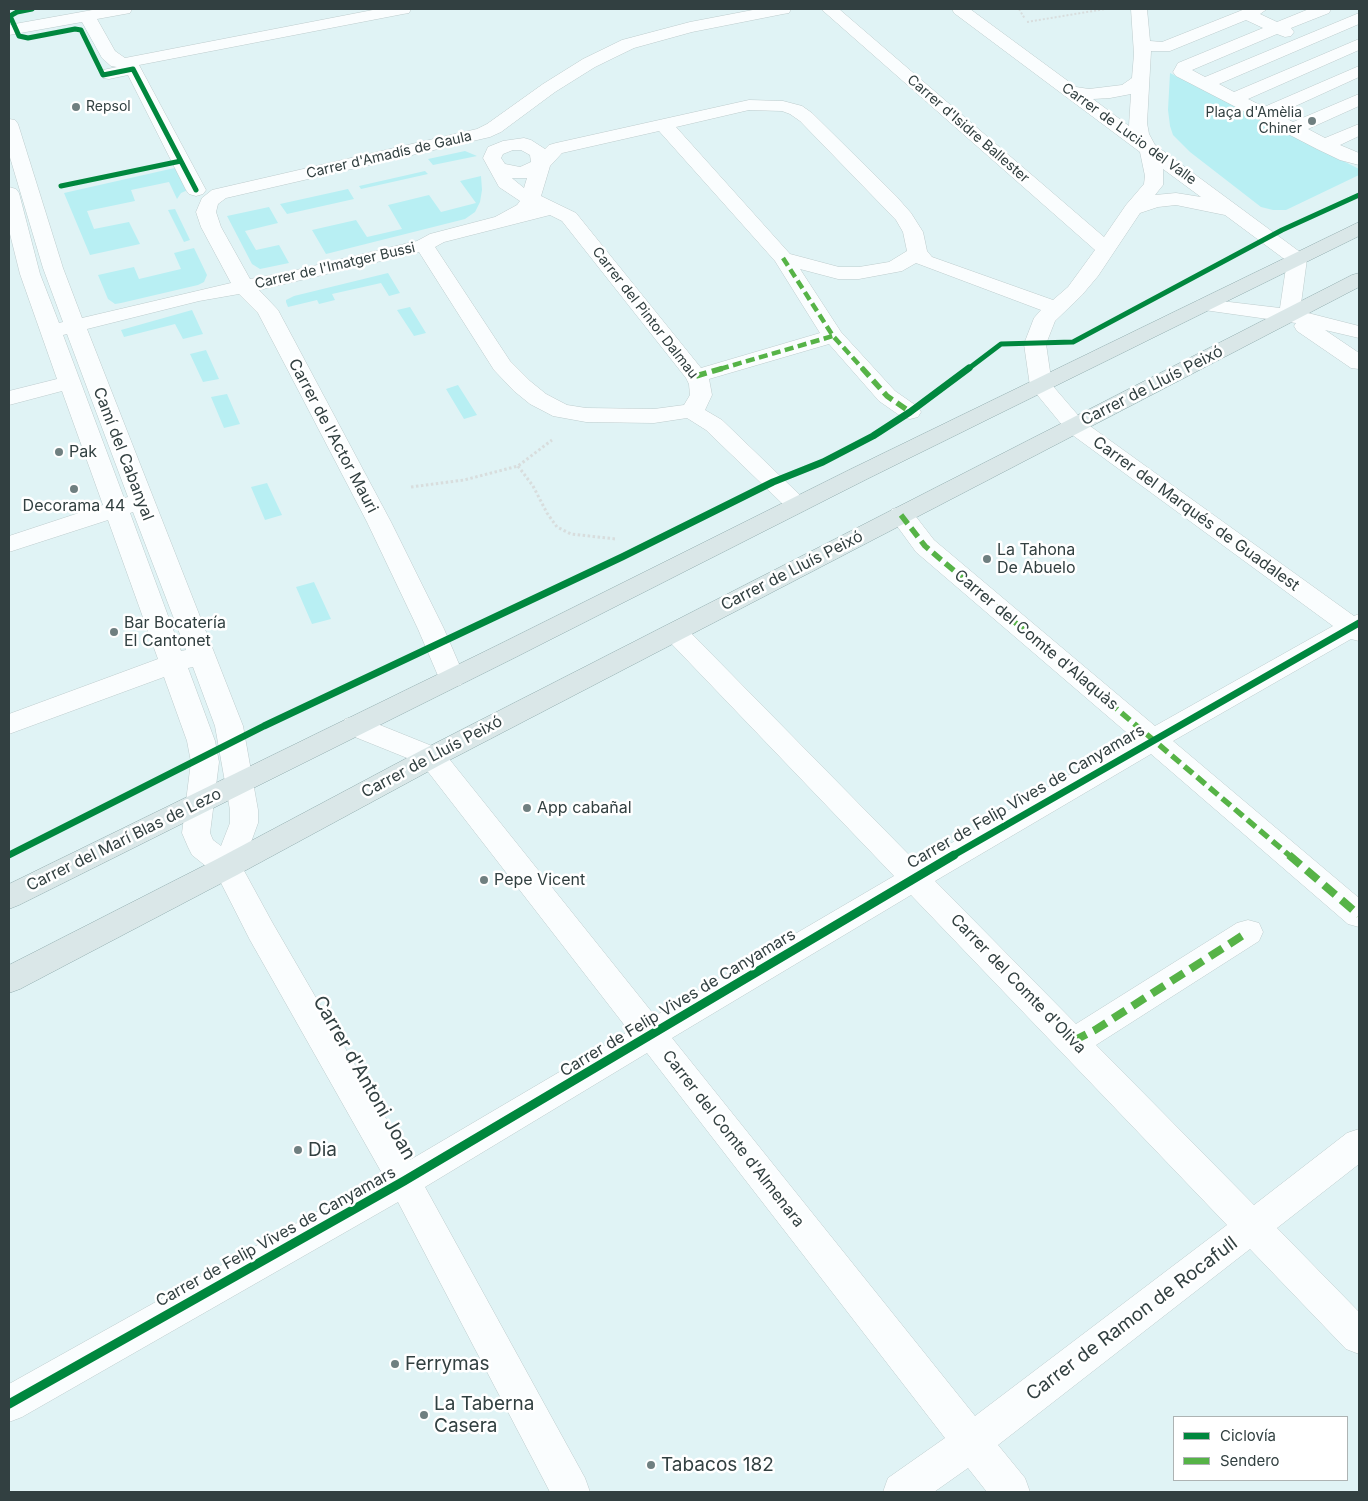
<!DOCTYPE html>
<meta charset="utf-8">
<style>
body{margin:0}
#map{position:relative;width:1368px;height:1501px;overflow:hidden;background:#e0f3f5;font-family:Inter,sans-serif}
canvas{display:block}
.frame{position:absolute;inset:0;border:10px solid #324041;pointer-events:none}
.legend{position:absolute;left:1173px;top:1416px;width:175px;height:65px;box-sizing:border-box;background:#fff;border:1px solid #adb3b3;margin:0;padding:6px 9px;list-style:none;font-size:15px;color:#324041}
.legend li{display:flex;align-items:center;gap:10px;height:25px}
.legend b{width:25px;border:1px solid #adb3b3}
</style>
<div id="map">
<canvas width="1368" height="1501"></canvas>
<div class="frame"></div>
<ul class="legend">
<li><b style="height:6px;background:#00873e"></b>Ciclovía</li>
<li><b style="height:6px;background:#56b347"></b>Sendero</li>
</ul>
</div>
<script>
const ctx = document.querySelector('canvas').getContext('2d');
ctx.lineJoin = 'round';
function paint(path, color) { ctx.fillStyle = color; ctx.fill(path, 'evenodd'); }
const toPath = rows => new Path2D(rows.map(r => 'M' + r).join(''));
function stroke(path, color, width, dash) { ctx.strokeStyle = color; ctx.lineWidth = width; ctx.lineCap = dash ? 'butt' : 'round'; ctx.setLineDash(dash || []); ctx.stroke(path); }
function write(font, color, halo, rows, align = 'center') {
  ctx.font = font + ' Inter,sans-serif'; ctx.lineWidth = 5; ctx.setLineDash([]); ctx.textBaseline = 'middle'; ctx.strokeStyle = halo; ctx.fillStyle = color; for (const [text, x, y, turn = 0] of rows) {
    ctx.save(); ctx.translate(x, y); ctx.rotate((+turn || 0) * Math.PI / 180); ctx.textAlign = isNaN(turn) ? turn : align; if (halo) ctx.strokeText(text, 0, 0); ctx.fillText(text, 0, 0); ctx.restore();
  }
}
paint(toPath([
 [1170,73,1359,169,1359,175,1286,210,1273,210,1261,207,1190,152,1173,135,1170,126,1168,110],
 [465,151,477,156,433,165,428,159],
 [179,167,190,189,181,193,177,199,169,182,131,190,135,201,87,211,94,229,129,222,140,244,90,255,64,193],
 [425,171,428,174,361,189,359,186],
 [481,176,482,190,480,202,475,212,465,219,326,254,312,230,356,220,367,237,402,229,388,205,429,195,441,212,476,203,460,181],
 [348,189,354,199,287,214,280,204],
 [269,207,278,223,245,231,256,250,279,245,289,263,260,269,252,264,227,216],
 [175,209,190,240,184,242,168,210],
 [194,248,207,275,204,282,198,285,121,303,115,304,108,299,98,275,134,267,139,279,181,269,174,253],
 [388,273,400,293,389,296,381,283,332,294,335,300,319,304,317,300,288,307,286,302,286,300,294,296],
 [410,307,426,333,414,336,397,310],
 [192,310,203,334,183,339,175,324,124,337,121,330],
 [206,350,219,379,203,382,190,354],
 [458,385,477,415,464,419,446,389],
 [227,394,240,424,224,428,211,397],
 [267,483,282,515,265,520,251,487],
 [314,582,331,619,312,624,296,587]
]), '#b8eff3');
const minor = toPath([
 [98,9,132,9,130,13,97,19,115,51,125,58,378,9,411,9,409,13,403,14,139,65,206,190,203,194,196,196,189,194,186,190,128,75,109,79,103,78,100,74,103,70,117,67,111,66,102,58,82,22,9,35,9,25,98,9],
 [758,9,791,9,789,13,783,14,692,32,634,48,595,67,555,92,501,132,490,137,226,198,218,204,216,212,221,227,250,279,284,273,417,241,430,234,495,217,517,205,520,201,499,187,483,158,488,147,503,141,524,138,531,140,545,149,549,145,556,143,749,100,783,101,802,106,812,113,896,196,911,213,923,232,927,251,932,257,1053,300,1068,287,1095,250,821,9,839,9,1104,237,1126,205,1144,184,1145,176,1140,152,954,13,952,9,970,9,1076,87,1089,89,1122,85,1132,78,1134,54,1131,9,1147,9,1150,41,1162,42,1245,9,1267,9,1260,14,1277,22,1309,9,1331,9,1329,13,1291,28,1294,32,1291,36,1285,37,1277,34,1192,70,1205,77,1359,13,1359,24,1219,84,1234,92,1359,39,1359,50,1248,99,1264,107,1359,66,1359,77,1278,114,1293,122,1359,94,1359,106,1308,129,1325,138,1359,124,1359,136,1340,145,1359,153,1359,165,1340,160,1317,149,1176,76,1173,72,1178,63,1263,28,1246,20,1170,51,1151,51,1147,123,1149,134,1155,145,1304,255,1307,259,1300,311,1359,326,1359,338,1325,330,1359,353,1359,369,1351,368,1297,331,1294,326,1296,323,1197,309,1193,305,1197,301,1204,299,1280,308,1287,261,1225,215,1176,205,1158,207,1140,213,1098,276,1082,295,1055,321,1046,344,1052,385,1083,421,1354,616,1359,614,1359,641,1351,639,1173,741,1359,898,1359,927,1348,924,1151,754,935,881,1076,1024,1237,923,1248,920,1259,923,1263,932,1259,941,1096,1045,1254,1205,1347,1133,1359,1129,1359,1164,1277,1228,1359,1312,1359,1354,1346,1349,1250,1249,998,1445,1025,1478,1030,1492,987,1492,968,1468,934,1492,883,1492,888,1478,945,1438,647,1053,425,1187,585,1478,590,1492,550,1492,398,1202,22,1417,9,1422,9,1384,383,1175,250,940,217,875,192,855,188,847,182,833,191,762,187,741,164,677,9,734,9,714,158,659,108,520,9,552,9,536,103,505,62,391,9,405,9,391,57,379,20,274,9,230,9,187,16,189,19,193,40,274,59,323,63,322,43,268,9,154,9,119,15,120,18,124,63,268,82,318,231,283,201,227,196,212,202,198,212,190,477,129,487,124,543,84,583,59,622,40,690,22,758,9],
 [1131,94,1129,126,1093,99,1110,98,1131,94],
 [749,110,782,111,790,114,800,121,896,220,903,232,907,251,889,262,859,267,839,267,790,254,676,127,749,110],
 [659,131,775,261,820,333,701,368,576,213,541,196,550,166,562,153,659,131],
 [513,150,521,150,530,155,531,162,520,167,505,164,501,158,503,154,513,150],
 [1163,169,1201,197,1176,193,1155,195,1163,185,1163,169],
 [512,178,527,178,524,188,513,179,512,178],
 [550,215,562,221,686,378,689,384,690,395,684,405,654,409,586,408,567,405,546,394,530,381,510,361,435,247,444,242,550,215],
 [419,252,494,370,514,391,530,404,553,416,586,422,654,423,687,418,706,430,789,510,797,513,805,510,809,505,805,500,722,420,705,410,712,395,709,379,829,344,879,401,902,417,910,419,918,417,921,412,918,407,895,391,841,332,800,269,838,279,859,279,902,271,916,263,1041,310,1034,318,1024,344,1030,386,1067,431,1333,626,1155,726,934,540,910,509,901,507,892,509,889,515,916,552,1133,738,917,863,684,626,675,623,666,626,662,632,666,638,894,876,655,1016,442,750,365,719,355,716,345,719,341,726,345,733,422,764,629,1031,410,1160,272,922,242,867,258,823,258,810,243,726,87,329,199,301,239,294,258,313,367,522,418,629,439,678,443,685,452,687,461,685,465,678,444,629,391,522,278,310,259,290,419,252],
 [67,334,128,497,124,498,63,335,67,334],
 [133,512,186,650,181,651,130,513,133,512],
 [193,667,215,726,230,810,230,823,221,846,213,840,210,833,219,762,215,741,188,668,193,667],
 [911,895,1227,1225,975,1416,672,1038,911,895]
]);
const major = toPath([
 [1359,222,1359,236,867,479,516,657,19,905,9,909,9,884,498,645,851,469,1359,222],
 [1359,273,1359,287,442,764,237,875,20,989,9,993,9,965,217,859,422,750,1352,275,1359,273]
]);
stroke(minor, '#bdcccd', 1);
stroke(major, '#92adaf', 1);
stroke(toPath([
 [1019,9,1025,19],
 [1027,22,1105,9],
 [62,186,149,168]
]), '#d8dddd', 2, [2, 2]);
stroke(toPath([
 [518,466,533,486,547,513,557,527,571,534,616,539],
 [411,487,464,480,518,466,552,440]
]), '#d8dddd', 3, [2.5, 2.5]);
paint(minor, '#fafdfe');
paint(major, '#dae7e8');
stroke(toPath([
 [783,258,833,336,863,369],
 [720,369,833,336]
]), '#56b347', 4.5, [9, 4.5]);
stroke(toPath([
 [862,368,887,396,910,412],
 [696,376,724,368],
 [901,515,925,546,1290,856]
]), '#56b347', 5.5, [11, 5.5]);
stroke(toPath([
 [1289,855,1359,915],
 [1073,1041,1095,1030,1248,932]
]), '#56b347', 8, [15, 8]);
stroke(toPath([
 [32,9,17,12,10,16,19,36,28,38,75,29,81,30,103,75,133,69,196,190],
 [61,186,181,161],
 [968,369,1001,344,1073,342,1282,230,1359,195]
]), '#00873e', 5);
stroke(toPath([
 [9,855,264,726,622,557,773,482,823,462,873,436,910,412,969,368],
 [952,856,1359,623]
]), '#00873e', 7);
stroke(toPath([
 [9,1404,404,1181,954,855]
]), '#00873e', 9);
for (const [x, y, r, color] of [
 [76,107,5,"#6f7f80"],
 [1312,121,5,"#6f7f80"],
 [59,452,5,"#6f7f80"],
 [74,489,5,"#6f7f80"],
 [987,559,5,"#6f7f80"],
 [114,632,5,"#6f7f80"],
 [527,808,5,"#6f7f80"],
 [484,880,5,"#6f7f80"],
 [298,1150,5,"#6f7f80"],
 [395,1364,5,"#6f7f80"],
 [424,1415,5,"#6f7f80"],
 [651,1465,5,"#6f7f80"]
]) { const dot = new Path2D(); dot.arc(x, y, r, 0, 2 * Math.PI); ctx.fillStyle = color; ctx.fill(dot); stroke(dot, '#fff', 2); }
write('14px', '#324041', '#fff', [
 ["Repsol",86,107],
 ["Plaça d'Amèlia",1302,113,"right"],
 ["Chiner",1302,129,"right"]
], 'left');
write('14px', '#324041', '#fff', [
 ["Carrer d'Isidre Ballester",968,129,41],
 ["Carrer de Lucio del Valle",1129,134,36],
 ["Carrer d'Amadís de Gaula",389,155,-13],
 ["Carrer de l'Imatger Bussi",335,266,-13],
 ["Carrer del Pintor Dalmau",645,313,52]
]);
write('16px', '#324041', '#fff', [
 ["Carrer de Lluís Peixó",1152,386,-27],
 ["Carrer de l'Actor Mauri",333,436,62],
 ["Camí del Cabanyal",123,454,69],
 ["Carrer del Marqués de Guadalest",1196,514,36],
 ["Carrer de Lluís Peixó",792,571,-27],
 ["Carrer del Comte d'Alaquàs",1036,640,40],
 ["Carrer de Lluís Peixó",432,757,-28],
 ["Carrer de Felip Vives de Canyamars",1026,797,-30],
 ["Carrer del Marí Blas de Lezo",124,840,-26],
 ["Carrer del Comte d'Oliva",1018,984,46],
 ["Carrer de Felip Vives de Canyamars",678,1003,-31],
 ["Carrer del Comte d'Almenara",733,1139,52],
 ["Carrer de Felip Vives de Canyamars",276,1237,-29]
]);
write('16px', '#324041', '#fff', [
 ["Pak",69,452],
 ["Decorama 44",74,506,"center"],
 ["La Tahona",997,550],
 ["De Abuelo",997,568],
 ["Bar Bocatería",124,623],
 ["El Cantonet",124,641],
 ["App cabañal",537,808],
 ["Pepe Vicent",494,880]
], 'left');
write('19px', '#324041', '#fff', [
 ["Carrer d'Antoni Joan",364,1078,60],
 ["Carrer de Ramon de Rocafull",1132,1319,-37]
]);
write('19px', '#324041', '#fff', [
 ["Dia",308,1150],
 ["Ferrymas",405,1364],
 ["La Taberna",434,1404],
 ["Casera",434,1426],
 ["Tabacos 182",661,1465]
], 'left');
</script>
